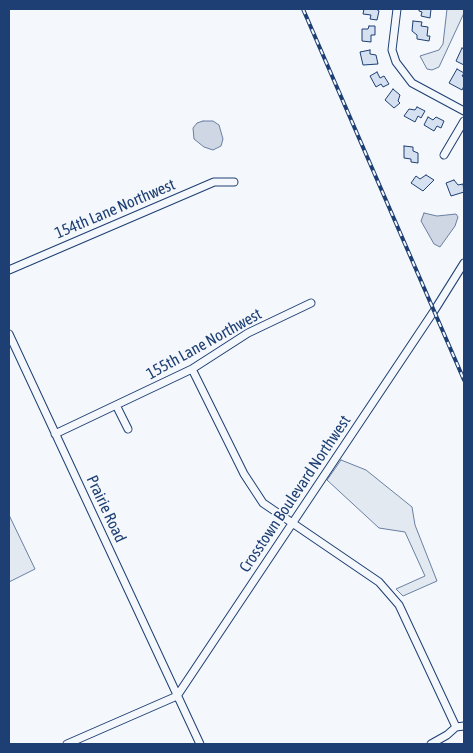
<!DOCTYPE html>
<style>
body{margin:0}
#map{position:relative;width:473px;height:753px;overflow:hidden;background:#f4f7fb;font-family:"Asap Condensed",sans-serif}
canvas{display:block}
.frame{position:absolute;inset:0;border:10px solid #1d3f73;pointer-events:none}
</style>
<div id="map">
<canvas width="473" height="753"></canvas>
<div class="frame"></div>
</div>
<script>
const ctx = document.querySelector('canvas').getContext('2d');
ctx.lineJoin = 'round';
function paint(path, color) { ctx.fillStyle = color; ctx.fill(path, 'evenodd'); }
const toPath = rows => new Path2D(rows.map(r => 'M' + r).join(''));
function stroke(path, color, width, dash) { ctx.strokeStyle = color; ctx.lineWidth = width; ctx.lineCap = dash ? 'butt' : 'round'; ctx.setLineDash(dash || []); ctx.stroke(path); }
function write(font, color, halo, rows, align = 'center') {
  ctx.font = font + ' "Asap Condensed",sans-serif'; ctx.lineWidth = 4; ctx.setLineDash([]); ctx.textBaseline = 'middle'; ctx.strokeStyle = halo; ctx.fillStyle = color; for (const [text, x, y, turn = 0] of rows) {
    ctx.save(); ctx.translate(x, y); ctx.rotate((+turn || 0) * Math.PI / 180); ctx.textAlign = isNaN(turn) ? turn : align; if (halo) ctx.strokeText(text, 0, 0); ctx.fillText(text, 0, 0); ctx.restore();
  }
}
const green = toPath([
 [447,9,464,9,464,13,439,67,432,70,427,69,420,56,439,50,443,44,447,9],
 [341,460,366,470,412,507,415,525,437,581,403,596,396,589,425,576,405,532,379,528,327,480,341,460],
 [9,515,35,569,9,582,9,515]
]);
paint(green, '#e3e9f0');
stroke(green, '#687fa3', 1);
const water = toPath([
 [203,121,213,121,219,125,223,139,221,146,213,150,204,147,194,139,193,128,197,123,203,121],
 [424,213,437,216,456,214,458,217,455,226,440,247,434,244,421,221,424,213]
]);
paint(water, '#cfd7e4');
stroke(water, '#687fa3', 1);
const building = toPath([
 [364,9,376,9,379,11,377,20,370,19,371,15,363,14,364,9],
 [419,9,431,9,430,18,421,16,422,12,419,11,419,9],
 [413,21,422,22,421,26,428,27,427,36,430,36,429,41,417,39,417,35,412,31,413,21],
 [369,26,375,26,375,35,371,35,371,42,362,41,362,29,368,29,369,26],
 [462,48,464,49,464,65,456,61,462,48],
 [370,50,370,54,376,55,378,64,363,65,360,52,370,50],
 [457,69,464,73,462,76,464,77,464,86,462,90,449,83,457,69],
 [377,72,380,78,384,76,389,84,383,87,381,84,376,87,370,76,377,72],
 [393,89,400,95,398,101,400,103,394,108,385,100,393,89],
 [417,107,425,111,421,118,418,116,415,122,404,116,409,109,415,110,417,107],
 [428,117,433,120,436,117,444,121,441,128,437,126,434,131,424,125,428,117],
 [404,146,413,147,413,151,418,153,418,163,411,162,411,159,404,158,404,146],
 [426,175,434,180,423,191,411,183,416,176,420,179,426,175],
 [454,180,458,185,463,184,464,192,451,196,446,183,454,180]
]);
paint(building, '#d5e0f0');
stroke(building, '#1d3f73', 1);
const minor = toPath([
 [397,9,392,50,396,62,412,83,464,111],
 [444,155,464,121],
 [9,270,214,182,234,182],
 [9,334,200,744],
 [192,369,244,474,263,503,379,582,399,605,456,727],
 [116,405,128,429],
 [55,434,192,369,248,333,311,303],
 [177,696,434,311,464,263],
 [456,727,464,726],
 [67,744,177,696],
 [431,744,447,735,456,727]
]);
stroke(minor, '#1d3f73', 9);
stroke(minor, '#f4f7fb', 7);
const rail = toPath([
 [303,9,464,380]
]);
stroke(rail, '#1d3f73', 4);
stroke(rail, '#f4f7fb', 2, [5.5]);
write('16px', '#1d3f73', '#f4f7fb', [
 ["154th Lane Northwest",115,209,-23],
 ["155th Lane Northwest",204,344,-29],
 ["Crosstown Boulevard Northwest",295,494,-56],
 ["Prairie Road",106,509,65]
]);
</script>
